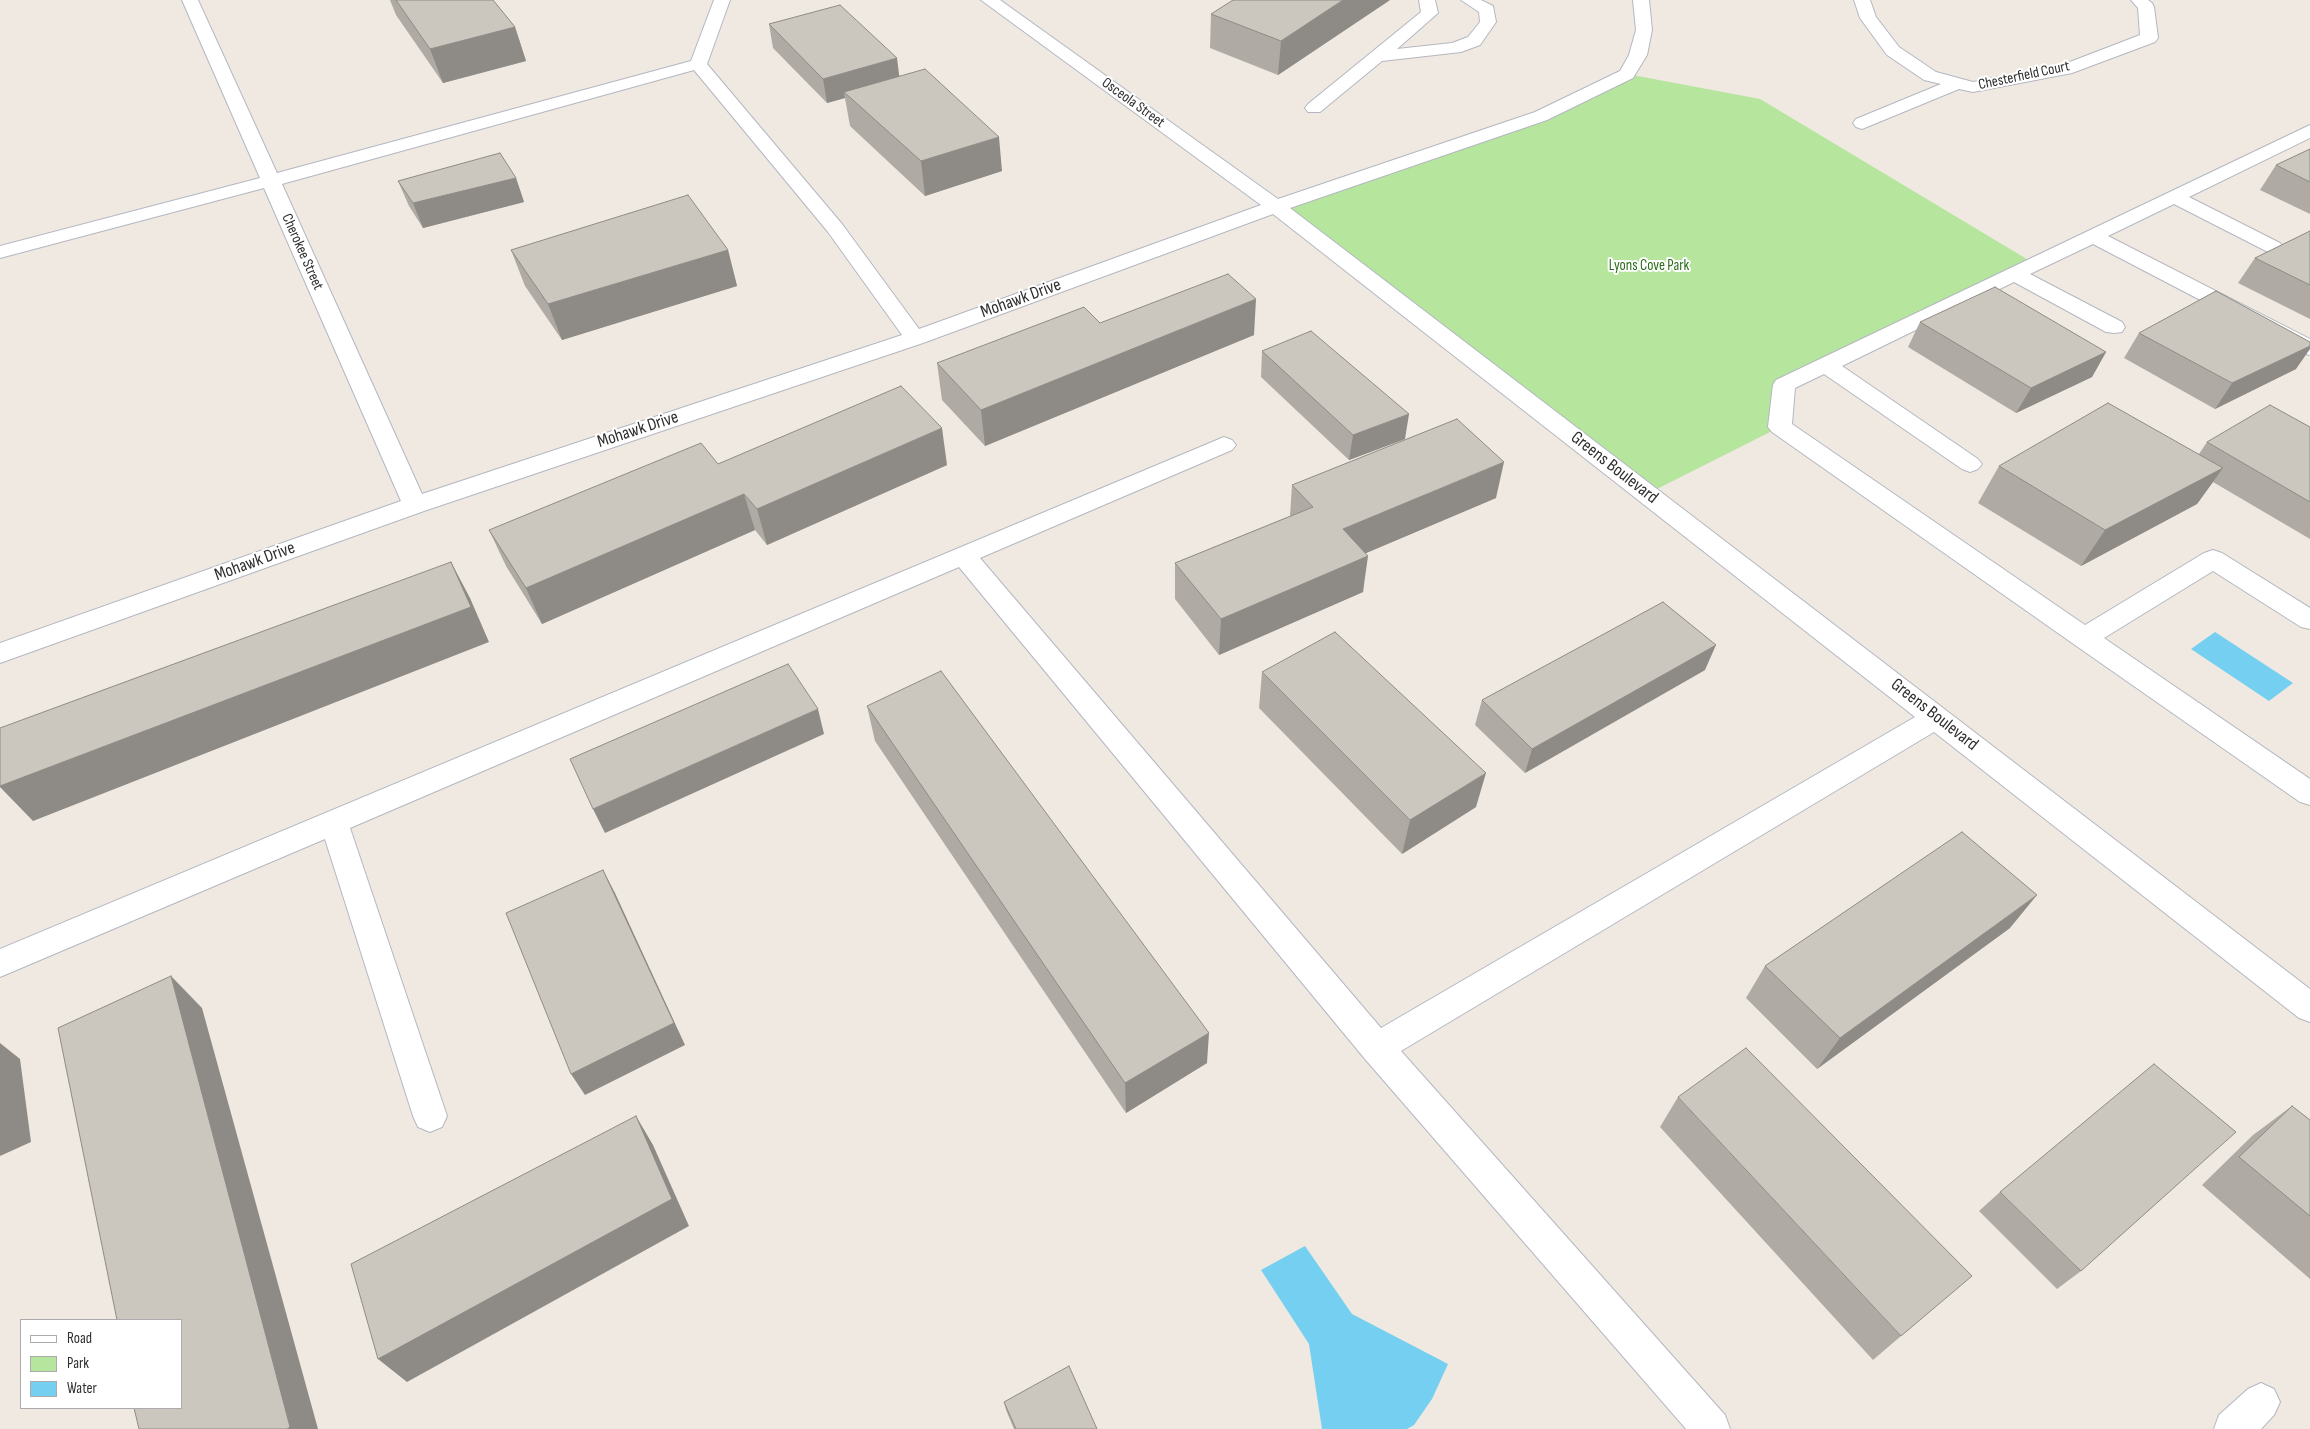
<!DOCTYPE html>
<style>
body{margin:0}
#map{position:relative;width:2310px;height:1429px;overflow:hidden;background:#efe9e1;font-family:"Sofia Sans Condensed",sans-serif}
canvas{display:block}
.legend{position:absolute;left:20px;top:1319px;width:162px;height:90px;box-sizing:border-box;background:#fff;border:1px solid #ababab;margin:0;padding:6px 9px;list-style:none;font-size:15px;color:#2e2e2e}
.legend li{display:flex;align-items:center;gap:10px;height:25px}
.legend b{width:25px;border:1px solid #ababab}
</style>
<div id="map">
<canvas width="2310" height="1429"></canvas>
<ul class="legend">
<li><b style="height:6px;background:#fff"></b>Road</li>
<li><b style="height:14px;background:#b6e59e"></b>Park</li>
<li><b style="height:14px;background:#75cff0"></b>Water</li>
</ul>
</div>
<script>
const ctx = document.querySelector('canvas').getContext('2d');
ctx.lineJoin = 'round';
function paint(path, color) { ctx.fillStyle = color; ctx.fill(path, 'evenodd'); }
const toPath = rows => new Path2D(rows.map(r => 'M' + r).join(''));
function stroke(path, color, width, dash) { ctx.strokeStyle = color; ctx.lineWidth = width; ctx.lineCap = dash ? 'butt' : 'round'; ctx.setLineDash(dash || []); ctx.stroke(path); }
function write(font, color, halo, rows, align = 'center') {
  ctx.font = font + ' "Sofia Sans Condensed",sans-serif'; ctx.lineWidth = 4; ctx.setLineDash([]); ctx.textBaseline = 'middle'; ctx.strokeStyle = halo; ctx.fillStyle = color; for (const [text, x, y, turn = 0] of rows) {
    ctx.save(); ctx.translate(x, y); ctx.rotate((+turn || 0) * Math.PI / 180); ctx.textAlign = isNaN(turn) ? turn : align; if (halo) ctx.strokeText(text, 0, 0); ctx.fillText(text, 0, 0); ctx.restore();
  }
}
paint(toPath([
 [1627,74,1760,99,2035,264,1785,385,1780,427,1647,494,1276,206,1541,116]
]), '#b6e59e');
paint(toPath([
 [2215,632,2293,683,2269,701,2191,649],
 [1305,1246,1352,1314,1448,1364,1432,1399,1414,1425,1407,1429,1322,1429,1309,1344,1261,1270]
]), '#75cff0');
const minor = toPath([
 [182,0,198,0,277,173,691,61,714,0,730,0,707,64,842,224,919,329,1261,205,981,0,1000,0,1278,199,1535,112,1620,71,1629,55,1636,30,1633,0,1649,0,1652,30,1647,55,1633,78,1547,120,1290,208,2310,989,2310,1022,2299,1018,1934,732,1401,1051,1725,1415,1730,1429,1686,1429,1365,1059,959,567,350,828,447,1116,442,1127,430,1132,418,1127,413,1116,325,839,0,977,0,949,1224,437,1232,440,1236,445,1232,450,980,558,1381,1028,1915,717,1273,214,923,343,424,511,0,663,0,643,401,501,264,188,0,258,0,246,260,178,182,0],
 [694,70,828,232,902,335,422,494,282,184,694,70],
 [1419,0,1435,0,1438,13,1397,49,1452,43,1468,37,1480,22,1479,12,1461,0,1481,0,1493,6,1496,22,1480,45,1461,52,1382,61,1320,112,1308,112,1305,108,1308,104,1421,12,1419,0],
 [1854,0,1870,0,1876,17,1899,47,1936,72,1973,82,2062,65,2140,35,2138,8,2131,0,2148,0,2152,3,2154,7,2158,38,2155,42,2072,73,1973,92,1959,89,1862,129,1856,127,1853,123,1856,119,1941,84,1924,80,1887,55,1860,18,1854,0],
 [2310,125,2310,138,2189,197,2280,243,2283,247,2280,251,2273,253,2266,251,2174,204,2108,236,2310,339,2310,355,2302,353,2093,244,2030,274,2122,322,2125,327,2122,332,2114,333,2106,332,2014,282,1842,366,1978,459,1982,464,1978,469,1970,472,1962,469,1824,374,1795,388,1792,424,2085,625,2204,553,2213,550,2222,553,2310,608,2310,629,2301,627,2213,571,2104,638,2310,779,2310,805,2300,802,2075,645,1772,432,1768,427,1773,385,1776,380,2310,125],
 [2261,1383,2274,1389,2280,1402,2274,1415,2261,1429,2214,1429,2219,1415,2248,1389,2261,1383]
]);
stroke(minor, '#b4b7c1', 2);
paint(minor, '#fff');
paint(toPath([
 [390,0,493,0,515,27,526,61,443,83,396,15],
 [1390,0,1278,75,1210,48,1211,14],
 [769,24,900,76,1002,171,925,196,850,126,845,98,827,103,773,48],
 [2310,149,2310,214,2260,190,2276,165],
 [516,178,524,202,423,228,409,206,398,181],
 [2310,231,2310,319,2238,283,2255,258],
 [511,250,728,250,737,286,562,340,525,286],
 [1920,322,2106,352,2092,377,2016,413,1908,347],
 [1100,323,1254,335,985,446,942,400,937,363],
 [2139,333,2296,369,2215,409,2124,358],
 [1262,351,1405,439,1349,460,1261,377],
 [2310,427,2310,539,2213,482,2197,504,2081,566,1978,503,1999,466,2199,454,2207,442],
 [718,464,947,465,767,545,755,530,542,624,506,566,489,530],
 [1292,485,1496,498,1366,553,1363,592,1219,655,1175,599,1175,563,1290,516],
 [1705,670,1525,773,1475,725,1482,700],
 [1262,672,1476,807,1402,854,1259,708],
 [867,706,1207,1063,1126,1113,875,741],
 [2010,928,1817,1069,1746,998,1765,966],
 [1678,1097,1901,1336,1873,1360,1660,1127],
 [2292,1106,2310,1120,2310,1279,2202,1185,2253,1135],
 [2000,1192,2081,1271,2057,1289,1979,1211],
 [1004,1402,1097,1429,1014,1429,1006,1410]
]), '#afaba4');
paint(toPath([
 [1343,0,1390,0,1278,75,1281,41],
 [515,27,526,61,443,83,430,49],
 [897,58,900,82,844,92,845,98,827,103,823,79],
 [999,137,1002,171,925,196,921,161],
 [516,178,524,202,423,228,413,203],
 [728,250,737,286,562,340,548,304],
 [1256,299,1254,335,985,446,981,410],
 [2310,346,2310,349,2296,369,2215,409,2232,383],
 [2106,352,2092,377,2016,413,2031,388],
 [1409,414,1405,439,1349,460,1353,435],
 [942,428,947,465,767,545,757,509],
 [1504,462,1496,498,1338,565,1343,529],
 [2223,468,2197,504,2081,566,2105,530],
 [744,494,755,530,542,624,526,588],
 [1368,556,1363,592,1219,655,1221,619],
 [451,562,470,598,489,642,33,821,0,787,0,786],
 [1716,645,1705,670,1525,773,1532,749],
 [818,709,824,734,605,833,593,809],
 [1486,773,1476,807,1402,854,1410,820],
 [603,870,615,893,685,1045,585,1095,571,1074],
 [2037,895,2010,928,1817,1069,1840,1038],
 [171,976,202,1008,318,1429,287,1429],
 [1209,1033,1207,1063,1126,1113,1125,1083],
 [0,1043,20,1059,31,1142,0,1156],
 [636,1116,653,1145,689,1226,407,1382,378,1359]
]), '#8e8b86');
const building = toPath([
 [396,0,493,0,515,27,430,49,396,0],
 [1233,0,1343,0,1281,41,1211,14,1233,0],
 [840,5,897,58,823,79,769,24,840,5],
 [925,69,999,137,921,161,844,92,925,69],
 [2310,149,2310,182,2276,165,2310,149],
 [500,153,516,178,413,203,398,181,500,153],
 [688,195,728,250,548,304,511,250,688,195],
 [2310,231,2310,285,2255,258,2310,231],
 [1228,274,1256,299,981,410,937,363,1084,307,1100,323,1228,274],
 [1995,287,2106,352,2031,388,1920,322,1995,287],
 [2216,291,2310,342,2310,346,2232,383,2139,333,2216,291],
 [1311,331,1409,414,1353,435,1262,351,1311,331],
 [901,386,942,428,757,509,744,494,526,588,489,530,701,443,718,464,901,386],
 [2108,403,2223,468,2105,530,1999,466,2108,403],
 [2270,405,2310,427,2310,502,2207,442,2270,405],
 [1457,419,1504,462,1343,529,1368,556,1221,619,1175,563,1313,507,1292,485,1457,419],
 [451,562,471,607,0,786,0,728,451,562],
 [1663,602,1716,645,1532,749,1482,700,1663,602],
 [1335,632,1486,773,1410,820,1262,672,1335,632],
 [788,664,818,709,593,809,570,759,788,664],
 [941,671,1209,1033,1125,1083,867,706,941,671],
 [1962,832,2037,895,1840,1038,1765,966,1962,832],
 [603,870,674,1023,571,1074,506,913,603,870],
 [171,976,290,1427,287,1429,139,1429,134,1408,181,1408,181,1320,117,1320,58,1028,171,976],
 [1746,1048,1972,1276,1901,1336,1678,1097,1746,1048],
 [2154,1064,2236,1132,2081,1271,2000,1192,2154,1064],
 [2292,1106,2310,1120,2310,1216,2239,1157,2292,1106],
 [636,1116,672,1199,378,1359,351,1264,636,1116],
 [1069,1366,1097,1429,1016,1429,1004,1402,1069,1366]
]);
paint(building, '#cbc7bf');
stroke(building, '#8e8b86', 1);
write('15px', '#2e2e2e', '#fff', [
 ["Chesterfield Court",2024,76,-12],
 ["Osceola Street",1133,103,36],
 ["Cherokee Street",302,252,66]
]);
write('15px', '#2c6e1b', '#fff', [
 ["Lyons Cove Park",1649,266]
]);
write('18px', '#2e2e2e', '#fff', [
 ["Mohawk Drive",1021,299,-20],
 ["Mohawk Drive",638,430,-18],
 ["Greens Boulevard",1614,468,38],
 ["Mohawk Drive",255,562,-20],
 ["Greens Boulevard",1934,715,38]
]);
</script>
